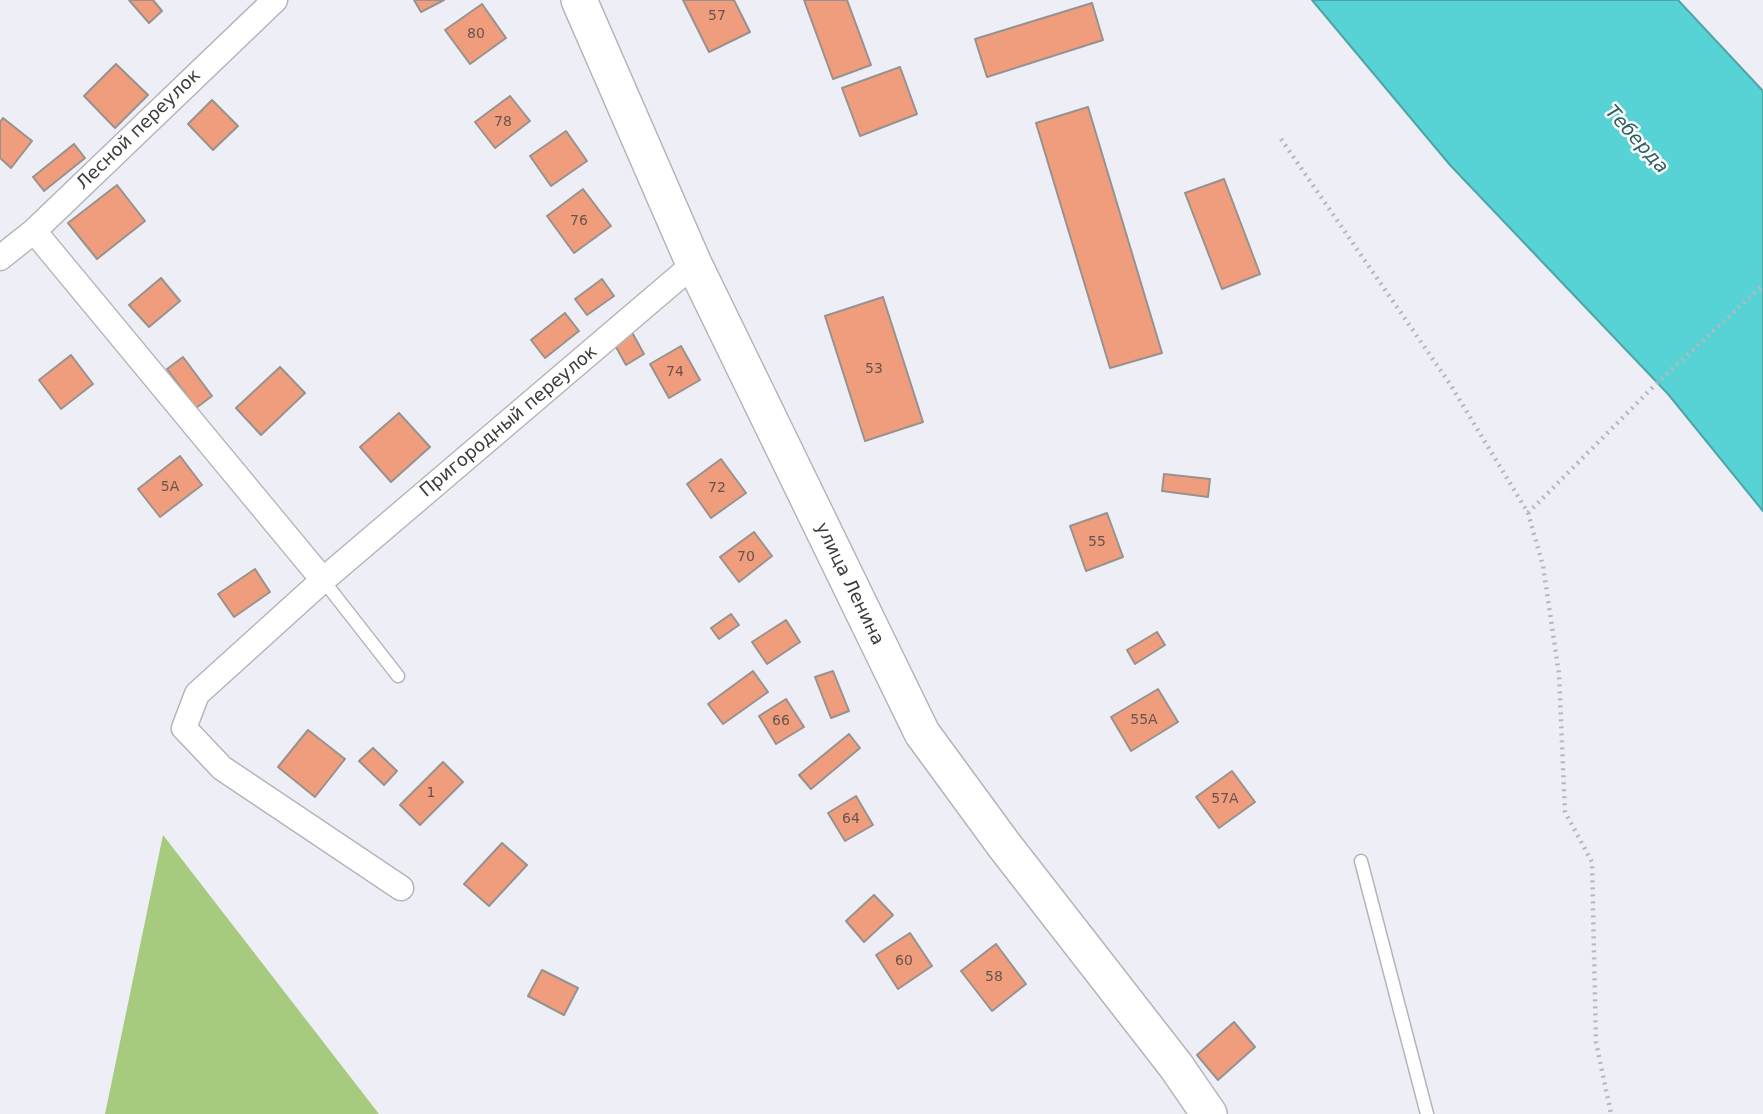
<!DOCTYPE html>
<meta charset="utf-8">
<style>
body{margin:0}
canvas{display:block;background:#eeeff6}
</style>
<canvas width="1763" height="1114"></canvas>
<script>
const ctx = document.querySelector('canvas').getContext('2d');
ctx.lineJoin = 'round';
function paint(path, color) { ctx.fillStyle = color; ctx.fill(path, 'evenodd'); }
const toPath = rows => new Path2D(rows.map(r => 'M' + r).join(''));
function stroke(path, color, width, dash) { ctx.strokeStyle = color; ctx.lineWidth = width; ctx.lineCap = dash ? 'butt' : 'round'; ctx.setLineDash(dash || []); ctx.stroke(path); }
function write(font, color, halo, rows, align = 'center') {
  ctx.font = font + ' "DejaVu Sans",sans-serif'; ctx.lineWidth = 5; ctx.setLineDash([]); ctx.textBaseline = 'middle'; ctx.strokeStyle = halo; ctx.fillStyle = color; for (const [text, x, y, turn = 0] of rows) {
    ctx.save(); ctx.translate(x, y); ctx.rotate((+turn || 0) * Math.PI / 180); ctx.textAlign = isNaN(turn) ? turn : align; if (halo) ctx.strokeText(text, 0, 0); ctx.fillText(text, 0, 0); ctx.restore();
  }
}
paint(toPath([
 [163,835,379,1114,105,1114]
]), '#a6ca7e');
const water = toPath([
 [1312,0,1678,0,1763,91,1763,511,1668,394,1450,165,1312,0]
]);
paint(water, '#57d3d5');
stroke(water, '#4ea5a7', 2);
const building = toPath([
 [129,0,153,0,162,11,149,23,129,0],
 [414,0,444,0,421,12,414,0],
 [683,0,734,0,750,32,709,52,683,0],
 [804,0,847,0,871,65,833,79,804,0],
 [1092,3,1103,40,987,77,975,39,1092,3],
 [482,4,506,38,470,64,445,30,482,4],
 [116,64,148,95,115,128,84,96,116,64],
 [900,67,917,114,860,136,842,88,900,67],
 [510,96,530,121,495,148,475,122,510,96],
 [212,100,238,126,213,150,188,124,212,100],
 [1088,107,1162,353,1110,368,1036,123,1088,107],
 [3,118,32,141,11,168,0,158,0,122,3,118],
 [566,131,587,161,551,186,530,156,566,131],
 [74,144,85,158,44,191,33,177,74,144],
 [1224,179,1260,274,1222,289,1185,193,1224,179],
 [117,185,145,221,97,259,68,223,117,185],
 [583,189,611,226,574,253,547,216,583,189],
 [161,278,180,301,149,327,129,305,161,278],
 [602,279,614,296,587,315,575,299,602,279],
 [883,297,923,422,865,441,825,316,883,297],
 [565,313,579,331,545,358,531,340,565,313],
 [629,327,644,354,626,365,611,338,629,327],
 [681,346,700,380,669,398,650,364,681,346],
 [71,355,93,384,61,409,39,380,71,355],
 [183,357,212,396,196,408,167,369,183,357],
 [280,367,305,393,261,435,236,408,280,367],
 [399,413,430,447,391,482,360,447,399,413],
 [180,456,202,485,160,517,138,489,180,456],
 [721,459,746,493,711,518,687,484,721,459],
 [1164,474,1210,479,1208,497,1162,491,1164,474],
 [1107,513,1123,557,1086,571,1070,526,1107,513],
 [754,532,772,556,739,582,720,557,754,532],
 [255,569,270,592,234,617,218,594,255,569],
 [731,614,739,625,719,639,711,628,731,614],
 [786,620,800,642,767,664,752,642,786,620],
 [1157,632,1165,645,1135,664,1127,650,1157,632],
 [753,671,768,692,723,724,708,704,753,671],
 [833,671,849,711,831,718,815,677,833,671],
 [1158,689,1178,722,1131,751,1111,717,1158,689],
 [786,699,804,727,776,744,759,716,786,699],
 [308,730,345,759,315,797,278,767,308,730],
 [849,734,860,748,811,789,799,775,849,734],
 [373,748,397,771,384,785,359,761,373,748],
 [443,762,463,782,420,825,400,805,443,762],
 [1232,771,1255,802,1219,828,1196,797,1232,771],
 [856,796,873,825,845,841,828,813,856,796],
 [502,843,527,865,489,906,464,884,502,843],
 [874,895,893,915,864,942,846,921,874,895],
 [910,933,932,966,898,989,876,955,910,933],
 [996,944,1026,984,992,1011,961,971,996,944],
 [542,970,578,988,564,1015,528,996,542,970],
 [1234,1022,1255,1047,1218,1080,1197,1055,1234,1022]
]);
paint(building, '#f09d7d');
stroke(building, '#98928f', 2);
const lane = toPath([
 [323,580,398,676],
 [1361,861,1427,1114]
]);
const street = toPath([
 [34,231,323,580],
 [0,258,34,231,275,0],
 [401,888,222,768,184,728,197,694,323,580,694,264]
]);
const secondary = toPath([
 [579,0,694,264,922,733,1004,845,1176,1066,1209,1114]
]);
stroke(lane, '#b4b5bc', 15);
stroke(street, '#b4b5bc', 27);
stroke(secondary, '#b4b5bc', 38);
stroke(toPath([
 [1281,139,1450,384,1528,513,1543,566,1559,674,1565,812,1592,862,1596,1042,1611,1114],
 [1528,513,1657,383,1763,285]
]), '#b7b8be', 4.5, [2, 5]);
stroke(lane, '#fff', 12);
stroke(street, '#fff', 24);
stroke(secondary, '#fff', 35);
write('14px', '#68544d', null, [
 ["57",717,16],
 ["80",476,34],
 ["78",503,122],
 ["76",579,221],
 ["53",874,369],
 ["74",675,372],
 ["5А",170,487],
 ["72",717,488],
 ["55",1097,542],
 ["70",746,557],
 ["55А",1144,720],
 ["66",781,721],
 ["1",431,793],
 ["57А",1225,799],
 ["64",851,819],
 ["60",904,961],
 ["58",994,977]
]);
write('18px', '#3a3b3d', '#fff', [
 ["Лесной переулок",139,130,-44],
 ["Пригородный переулок",509,422,-40],
 ["улица Ленина",849,584,64]
]);
write('italic 19px', '#2b5f60', '#fff', [
 ["Теберда",1636,140,48]
]);
</script>
